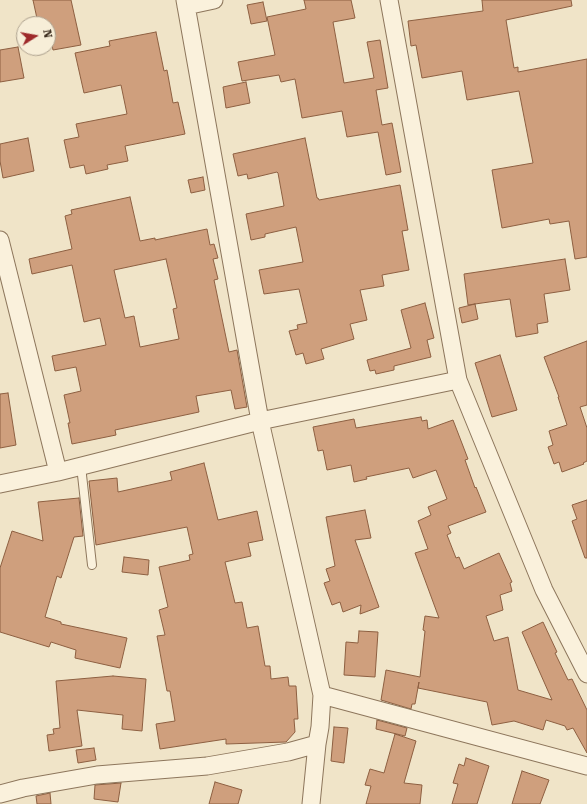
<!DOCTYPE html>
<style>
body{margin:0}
#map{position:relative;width:587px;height:804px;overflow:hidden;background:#f0e4c8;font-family:"Roboto Serif",serif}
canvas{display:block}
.north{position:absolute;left:16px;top:16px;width:40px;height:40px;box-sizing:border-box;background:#f7eed8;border:1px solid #ada18e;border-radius:50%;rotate:79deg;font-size:11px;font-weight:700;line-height:16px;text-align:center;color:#3d2e20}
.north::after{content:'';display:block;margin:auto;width:14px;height:18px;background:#9e2a2b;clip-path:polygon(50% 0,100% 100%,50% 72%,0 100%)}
</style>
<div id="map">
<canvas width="587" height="804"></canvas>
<div class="north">N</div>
</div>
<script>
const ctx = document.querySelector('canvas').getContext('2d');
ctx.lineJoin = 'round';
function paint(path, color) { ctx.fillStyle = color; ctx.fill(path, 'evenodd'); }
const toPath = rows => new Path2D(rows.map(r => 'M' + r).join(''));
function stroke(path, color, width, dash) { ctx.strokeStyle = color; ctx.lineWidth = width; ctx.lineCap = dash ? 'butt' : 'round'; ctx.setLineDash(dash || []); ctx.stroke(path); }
const building = toPath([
 [33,0,71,0,81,45,53,50,47,21,38,23,33,0],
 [304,0,351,0,355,18,333,22,344,83,374,78,367,42,380,40,388,88,376,90,382,125,392,123,401,172,386,175,378,132,347,137,342,111,302,118,295,79,281,82,279,75,242,81,238,62,275,55,267,17,306,9,304,0],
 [482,0,571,0,572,6,506,20,514,68,518,67,518,72,587,59,587,257,575,259,569,221,550,224,549,219,502,228,492,170,533,163,519,91,467,100,462,71,422,78,416,45,411,46,408,21,483,11,482,0],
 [263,2,267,21,251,24,247,5,263,2],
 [156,32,164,71,167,70,173,103,178,102,185,134,125,146,128,161,107,165,108,169,86,174,84,165,70,168,64,140,79,137,76,124,127,114,121,85,84,93,75,53,110,46,109,41,156,32],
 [18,47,24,78,0,82,0,50,18,47],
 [246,82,250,103,226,108,223,87,246,82],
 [28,138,34,171,3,178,0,161,0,144,28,138],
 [305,138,317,198,318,198,319,200,400,185,408,230,402,231,409,270,382,275,384,286,360,290,367,320,350,324,354,339,321,349,324,359,306,364,303,353,296,355,289,331,298,329,297,325,307,323,299,289,264,294,259,270,303,262,296,227,265,234,265,237,251,240,246,214,284,206,278,173,277,172,248,179,247,174,238,176,233,154,305,138],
 [203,177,205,190,191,193,188,180,203,177],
 [130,197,140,241,155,238,155,240,207,229,210,245,214,244,218,258,213,259,218,279,214,280,229,352,237,350,247,407,235,409,231,390,196,396,199,412,115,430,116,435,72,444,68,423,70,423,64,395,81,391,76,367,55,371,52,356,106,345,100,318,84,322,72,265,32,274,29,259,72,249,65,216,72,214,71,210,130,197],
 [166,259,177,308,173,309,179,339,140,347,134,316,125,318,114,270,166,259],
 [565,259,570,290,544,294,548,322,537,324,538,333,516,337,510,299,468,305,464,274,565,259],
 [425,303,434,338,427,340,431,357,394,366,394,370,376,374,375,370,370,371,367,360,411,348,401,310,425,303],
 [475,304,478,319,462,323,459,308,475,304],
 [587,341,587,405,580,407,587,428,587,461,583,463,584,464,562,472,559,462,554,464,548,447,553,445,549,431,567,425,558,397,559,397,544,357,587,341],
 [500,355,517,410,492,417,475,363,500,355],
 [8,393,16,445,0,448,0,394,8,393],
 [421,417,422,421,427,420,428,429,453,420,468,459,465,460,475,488,476,487,486,512,448,526,451,533,447,535,456,558,459,557,464,569,499,553,512,582,510,583,512,591,500,595,503,610,486,616,494,641,508,637,518,690,552,700,522,632,543,622,557,652,555,653,568,680,572,679,587,710,587,753,573,728,567,730,565,726,546,720,543,730,514,721,492,725,487,702,418,688,419,682,415,704,412,704,411,709,381,700,386,670,420,677,425,631,423,630,425,616,439,618,415,553,428,549,418,521,431,515,428,507,447,499,436,470,413,478,409,468,366,477,367,479,354,482,351,465,327,470,323,450,318,451,313,427,354,419,356,428,421,417],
 [204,463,218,520,257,511,263,540,248,543,251,556,225,562,235,603,242,602,247,628,258,626,265,666,270,666,271,679,288,677,289,686,296,686,298,719,294,719,295,732,286,742,226,744,226,739,160,749,156,724,175,721,170,691,167,691,157,636,165,635,159,610,168,607,159,567,190,560,189,555,193,554,187,527,96,545,89,481,117,478,118,492,172,480,170,472,204,463],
 [79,498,83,536,74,537,61,578,57,576,45,617,61,622,61,624,127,638,120,668,75,658,76,650,51,642,49,647,0,632,0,568,12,531,43,541,38,502,79,498],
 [587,500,587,558,585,558,572,521,577,519,572,505,587,500],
 [365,510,371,538,355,540,379,607,360,614,361,605,343,612,340,602,332,605,324,583,330,581,326,569,335,566,326,517,365,510],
 [124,557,149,560,148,575,122,572,124,557],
 [359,631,378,632,375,677,344,675,346,642,358,643,359,631],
 [113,676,146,679,142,731,122,729,123,715,77,710,82,746,49,751,47,735,54,734,53,729,60,728,56,681,113,676],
 [377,720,407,728,405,736,376,729,377,720],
 [334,727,348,728,344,763,331,761,334,727],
 [395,734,416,741,404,783,422,785,420,804,366,804,371,786,365,785,370,769,384,773,395,734],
 [94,748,96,760,78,763,76,750,94,748],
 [466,758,489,766,477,804,452,804,458,784,453,783,459,764,464,766,466,758],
 [522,771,549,780,540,804,512,804,522,771],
 [215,782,242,790,238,804,209,804,215,782],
 [121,783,118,802,94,799,95,785,121,783],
 [50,793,51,804,37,804,36,796,50,793]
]);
paint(building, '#cf9f7d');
stroke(building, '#8d5f41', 1);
const lane = toPath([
 [81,466,92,565]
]);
const street = toPath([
 [389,0,458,380,544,590,587,674],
 [186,6,214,0],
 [0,240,58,472],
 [0,484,58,472,260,421,458,380],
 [322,695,587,766],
 [0,794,23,788,97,775,207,766,288,752,317,744,320,727,322,695,260,421,185,0],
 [311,804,317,744]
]);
stroke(lane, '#8d765c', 10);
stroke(street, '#8d765c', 19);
stroke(lane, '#faf1dc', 8);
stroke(street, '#faf1dc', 17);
</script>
